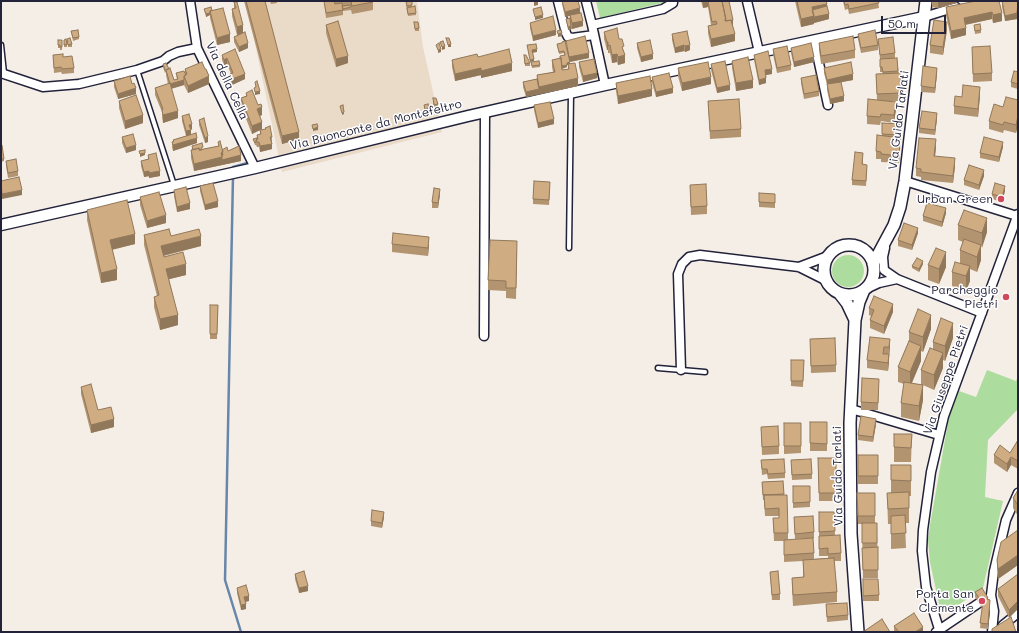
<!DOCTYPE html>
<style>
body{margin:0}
#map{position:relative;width:1019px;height:633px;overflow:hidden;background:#f5eee6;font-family:Mali,sans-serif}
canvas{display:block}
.frame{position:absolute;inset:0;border:2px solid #22223b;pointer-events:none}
.scale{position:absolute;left:881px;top:16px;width:65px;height:18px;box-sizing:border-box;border:2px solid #22223b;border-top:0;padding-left:5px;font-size:12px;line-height:14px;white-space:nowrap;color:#22223b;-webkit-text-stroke:3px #fff;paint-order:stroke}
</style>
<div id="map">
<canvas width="1019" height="633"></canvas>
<div class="frame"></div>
<div class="scale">50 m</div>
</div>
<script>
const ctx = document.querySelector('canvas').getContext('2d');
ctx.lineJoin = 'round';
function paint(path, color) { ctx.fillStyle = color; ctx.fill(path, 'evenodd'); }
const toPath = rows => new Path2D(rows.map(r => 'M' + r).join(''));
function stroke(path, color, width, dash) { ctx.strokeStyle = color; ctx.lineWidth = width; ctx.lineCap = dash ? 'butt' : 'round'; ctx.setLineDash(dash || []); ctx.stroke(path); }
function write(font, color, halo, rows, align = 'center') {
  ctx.font = font + ' Mali,sans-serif'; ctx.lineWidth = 3; ctx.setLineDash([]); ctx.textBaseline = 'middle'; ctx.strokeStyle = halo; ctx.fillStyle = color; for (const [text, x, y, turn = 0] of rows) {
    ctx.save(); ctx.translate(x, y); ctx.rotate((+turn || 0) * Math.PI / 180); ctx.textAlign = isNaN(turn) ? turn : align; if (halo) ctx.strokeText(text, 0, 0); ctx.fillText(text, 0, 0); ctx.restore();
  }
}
paint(toPath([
 [246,1,417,1,423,47,442,132,282,172]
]), '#eadac8');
paint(toPath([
 [596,1,670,1,600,18],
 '832 271a16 16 0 1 1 32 0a16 16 0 1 1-32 0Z',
 [987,370,1016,381,1018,376,1018,409,988,440,985,497,1003,501,983,588,951,610,946,610,942,609,939,604,930,562,928,540,930,525,949,417,959,391,976,397]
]), '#addd9e');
stroke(toPath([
 [233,169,233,167,251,162],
 [233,176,225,580,241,632]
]), '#6786a9', 2.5);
const service = toPath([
 [1,45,4,73],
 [137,70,174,185],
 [569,248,571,93],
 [658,368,705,372]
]);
const minor = toPath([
 [190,1,197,48,255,168],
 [558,1,566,33,568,37,572,38,594,35],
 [586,1,592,25],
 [747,1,759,52],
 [924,17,956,7],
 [814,40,828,105],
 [1,73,43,87,79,84,137,70,163,61,169,56,178,52,197,48],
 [605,85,592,25,663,9,673,3,673,1],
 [905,181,1017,216],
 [885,248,883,257,884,270,897,279,982,313],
 [799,267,828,256],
 [864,290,879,283,897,279],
 [484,336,485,112],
 [681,370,678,274,682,264,689,257,700,255,799,267,825,280],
 [851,409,939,435],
 [1003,625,1018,613],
 [939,629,926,587,922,551,923,530,931,472,944,416,1018,214],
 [936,632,979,603],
 [992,632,994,611,991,595,994,571,1006,520,1018,493]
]);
const tertiary = toPath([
 [1,225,255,168,468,116,605,85,924,17]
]);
const secondary = toPath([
 '824 270a25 25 0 1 1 50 0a25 25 0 1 1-50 0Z',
 [873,264,894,225,900,207,905,181,926,1],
 [840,294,847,303,855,320],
 [858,632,851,534,850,423,855,320,859,302,864,290]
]);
stroke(service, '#22223b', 7);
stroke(minor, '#22223b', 11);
stroke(tertiary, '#22223b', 13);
stroke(secondary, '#22223b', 14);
stroke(service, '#fff', 4);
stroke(minor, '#fff', 8);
stroke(tertiary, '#fff', 10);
stroke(secondary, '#fff', 11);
paint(toPath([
 [244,1,267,1,265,1,299,139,282,144],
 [270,1,277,1,277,3,271,4],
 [324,1,373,1,373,10,352,14,351,10,343,11,343,15,326,18],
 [407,1,412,1,412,7,416,13,416,15,408,16,406,5],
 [562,1,578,1,583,26,568,30,566,19,570,18,570,16,565,17,562,4],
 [701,1,729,1,733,25,732,25,735,41,711,47,708,33,708,26,711,25,708,7,703,8],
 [795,1,826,1,829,19,814,23,814,24,801,27],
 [843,1,878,1,879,8,849,14,848,9,845,10],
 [932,1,957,1,957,3,938,8,932,7],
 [999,1,1002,21,993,23,992,19,965,25,966,35,951,39,946,15,946,7],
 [1002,1,1018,1,1017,19,1005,21,1002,7],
 [234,2,248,48,239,52,234,42,234,37,240,34,237,35,232,16,232,9,234,8],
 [204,9,212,10,230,42,217,45,210,18,210,15,206,17],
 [414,22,419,28,419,31,415,31],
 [530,23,556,35,533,41,530,28],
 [326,25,348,63,336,67,326,33],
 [974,25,981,30,981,33,975,34],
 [947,30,943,55,930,53,930,45],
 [71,31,79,37,79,39,73,41],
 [604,32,619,39,624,52,625,63,618,65,617,62,612,63,610,53,608,53,608,50,607,50,604,39],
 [672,34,690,50,685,52,684,51,675,53,672,40],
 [858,34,878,45,878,50,861,53,858,39],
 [67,39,72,44,72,47,68,47],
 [878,39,895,53,895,58,897,58,901,93,901,101,891,101,896,109,894,123,881,121,880,125,867,124,867,116,877,100,876,74,883,74,882,72,880,72,880,59],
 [58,40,62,40,62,50,60,50,60,48,58,48],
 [64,40,67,44,67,47,64,47],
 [637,43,653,59,641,62,637,48],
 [819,43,855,50,855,58,821,64,819,50],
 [557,44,589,58,570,62,570,64,578,86,526,97,523,87,523,82,537,79,537,75,553,72,552,67,552,60,560,58,560,56,564,55,564,53,559,54],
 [567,65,568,65,568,69,562,70,562,68,567,67],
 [972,47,992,73,992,81,973,82],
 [791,48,814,62,794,67,791,53],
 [773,49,791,65,791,70,777,73,773,54],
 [53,55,63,57,74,68,74,73,62,74,61,72,54,73],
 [222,55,245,74,245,79,232,85,230,79,230,74,231,74,227,64,224,65,222,60],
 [524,55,530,63,530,66,525,66],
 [754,55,772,74,766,75,766,83,759,85,754,60],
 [478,57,512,71,481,78,481,75,455,81,452,67,452,60],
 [732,61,753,88,736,91,732,68],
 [531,62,540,65,540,67,532,68],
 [579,62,597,78,583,82,579,67],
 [163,64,174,80,177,80,176,73,185,72,185,69,209,84,188,93,184,85,171,89,178,118,163,123,162,117,162,112,155,95,155,88,168,84,166,75,166,72,165,73,163,67],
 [711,64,730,90,717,93,711,70],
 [678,68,711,84,682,91,678,76],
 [824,68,853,80,841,82,844,101,830,104,827,90,827,85,824,73],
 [1018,72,1018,89,1011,87,1011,82],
 [937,73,935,93,921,92,921,86],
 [652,77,673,93,656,97,652,83],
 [801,78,819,91,819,96,804,99,801,83],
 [114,81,132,84,136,94,118,99,114,87],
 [616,83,652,96,618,104,616,91],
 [246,93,262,115,260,116,262,129,252,134,241,106,241,98,246,96],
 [980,95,978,117,954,114,954,106,962,97],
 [433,98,438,104,438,107,434,107],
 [1018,100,1018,124,1016,133,1004,130,1003,133,989,129,989,121,1003,107],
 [119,101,143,123,125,129,119,108],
 [708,101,741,129,741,137,710,139],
 [424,105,429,108,429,116,425,116,424,113],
 [534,105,554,124,538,128,534,110],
 [182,116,192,129,191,130,191,135,197,143,173,151,172,147,172,142,173,141,173,140,186,136,182,121],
 [937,118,935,135,919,133,919,128],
 [199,120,208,142,205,143,199,125],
 [882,123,901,124,901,140,893,140,893,141,900,149,899,163,881,162,881,159,876,159,876,151,882,136],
 [260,130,272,137,272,142,271,142,272,149,260,152,259,147,257,147,256,145,255,145,253,139,257,138,257,135,260,135],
 [122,137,136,150,126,153,122,143],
 [218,142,222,150,228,151,241,161,194,171,191,158,191,150,192,150,192,146,203,149,218,146],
 [1,145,4,159,4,161,1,162],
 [936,147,935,157,955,166,953,183,921,180,921,177,916,176,916,168],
 [1003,147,999,162,980,158,980,153],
 [148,155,160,176,149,178,149,176,144,177,141,166,141,161,148,159],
 [863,158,863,164,867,170,866,186,852,185,852,180],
 [6,161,18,171,18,176,8,178,6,166],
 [984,176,979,190,964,185,964,180],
 [690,185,707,206,707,214,691,215],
 [200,186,218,207,205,210,200,191],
 [550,187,549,205,533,204,533,199],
 [174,190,190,209,177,212,174,196],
 [1005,191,1002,202,992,199,992,194],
 [759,193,775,194,775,208,759,207],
 [440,194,438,208,432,208,432,202],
 [140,197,166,223,147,228,140,205],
 [87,210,135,244,112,250,117,280,101,283,87,220],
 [946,213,942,227,923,221,923,216],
 [958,225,987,232,981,248,981,260,977,272,970,269,970,281,966,291,952,286,952,272,960,263,960,250,963,242,958,240],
 [918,233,912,250,898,246,898,240],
 [144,235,171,236,201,246,164,256,164,257,186,275,169,279,178,325,160,330,154,307,154,297,157,296,144,245],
 [392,244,429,245,428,256,392,252],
 [517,251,516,299,506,298,506,291,488,290,488,280],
 [923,264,919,272,912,268,912,266],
 [928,265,946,267,939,284,928,280],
 [210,305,218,305,217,339,210,339],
 [869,308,893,312,884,334,870,328,870,320,871,316,869,315],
 [931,329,923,352,921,351,921,361,912,383,921,385,921,370,933,349,933,342,953,338,945,361,943,360,943,368,934,390,923,385,923,400,919,421,901,417,901,403,904,384,898,382,898,367,909,341,909,332],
 [870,337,890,347,888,371,867,368,867,360],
 [810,347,836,365,836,372,811,373],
 [791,360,804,360,803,387,791,386],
 [879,386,878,410,861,410,861,402],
 [81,387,98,410,114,427,91,433,81,394],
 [810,422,827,422,827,451,810,451],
 [784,423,801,423,801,453,784,454],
 [876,424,873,442,858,440,858,435],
 [761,427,779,446,779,454,762,455],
 [894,434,912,434,911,462,894,462],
 [1018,440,1018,469,1011,465,1007,472,994,463,994,455,1010,453],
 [858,455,878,455,878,484,858,484],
 [818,458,836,458,836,501,819,501],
 [761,460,785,473,785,478,768,479,767,474,762,475],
 [791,465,812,474,812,479,792,480],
 [891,465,911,465,911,496,909,496,909,523,905,523,906,548,891,549,891,524,888,524,887,493,891,493],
 [783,481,784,495,788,533,788,540,814,553,814,559,828,558,828,556,819,556,819,512,834,512,835,535,841,553,841,561,834,561,837,592,837,602,793,606,792,588,792,578,803,577,803,561,784,562,784,541,774,541,773,518,779,518,779,516,765,516,764,500,763,500,762,482],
 [793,486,810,486,810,507,793,508],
 [1018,490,1018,516,1013,508,1013,498],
 [857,493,875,493,875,523,877,523,878,578,863,578,862,524,858,524],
 [384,517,382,528,371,526,371,521],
 [794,522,814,532,814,538,795,539],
 [1018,530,1018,565,998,579,997,570,997,560],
 [770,572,780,594,780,600,772,600],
 [295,574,308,591,299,593,295,579],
 [1018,574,1009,618,998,596,998,589],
 [863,585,879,595,879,601,863,601],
 [237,588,249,601,245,602,246,609,241,610,237,593],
 [975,592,988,599,990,605,988,629,980,628,982,608,975,597],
 [826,604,848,615,848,620,827,622],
 [894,626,923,632,895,632,894,631]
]), '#b29470');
paint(toPath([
 [534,1,538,1,538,5,534,6],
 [938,1,957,1,957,3,938,8],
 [708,2,708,7,703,8,703,3],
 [1018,3,1017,19,1005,21,1005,16],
 [827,4,827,12,812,10,812,7],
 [580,8,580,13,565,17,565,12],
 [992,12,992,19,964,25,964,18],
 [210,13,210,15,206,17,206,14],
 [1002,13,1002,21,993,23,993,15],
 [829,14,829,19,814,23,814,24,801,27,801,19,814,16],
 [543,15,543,18,535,20,535,17],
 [733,20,733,25,726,26,726,21],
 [583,21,583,26,572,29,572,23],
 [947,22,947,30,943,55,943,47],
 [243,25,243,33,237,35,237,27],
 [571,26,571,29,568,30,568,27],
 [966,28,966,35,951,39,951,31],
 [556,30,556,35,533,41,533,36],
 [562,33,562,36,558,37,558,34],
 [230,34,230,42,217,45,217,38],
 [735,34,735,41,711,47,711,39],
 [607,42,608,42,608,50,607,50],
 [248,43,248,48,239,52,239,47],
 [451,44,451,47,448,47,448,45],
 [684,45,684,51,675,53,675,48],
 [690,45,690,50,685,52,685,46],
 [445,46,445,49,442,50,442,47],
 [441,49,441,52,438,53,438,50],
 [537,49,537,52,532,53,532,50],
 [589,53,589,58,569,62,569,57],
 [617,54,617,62,612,63,612,55],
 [653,54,653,59,641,62,641,57],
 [625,55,625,63,618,65,618,57],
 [348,56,348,63,336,67,336,59],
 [814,57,814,62,794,67,794,62],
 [227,58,227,64,224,65,224,60],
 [534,59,534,61,530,62,530,60],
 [570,62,570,65,567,65,567,67,562,69,562,66,567,63],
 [512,63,512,71,481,78,481,71],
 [481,68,481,75,455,81,455,74],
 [937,68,937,73,935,93,935,88],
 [772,69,772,74,765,75,765,70],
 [597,73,597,78,583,82,583,76],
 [245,74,245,79,232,85,232,79],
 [853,74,853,80,827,85,827,80],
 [209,76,209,84,188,93,188,86],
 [711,77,711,84,682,91,682,83],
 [578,78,578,86,526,97,526,92,539,89,539,87],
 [766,78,766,83,759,85,759,80],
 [184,80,184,85,170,89,170,84],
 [753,80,753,88,736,91,736,83],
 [730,85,730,90,717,93,717,88],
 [980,87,980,95,978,117,978,109],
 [136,88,136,94,118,99,118,94],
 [673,88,673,93,656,97,656,92],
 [652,89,652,96,618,104,618,96],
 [260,91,260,94,255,95,255,92],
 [844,96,844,101,830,104,830,99],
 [896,102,896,109,894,123,894,115],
 [262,107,262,115,257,117,257,109],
 [178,111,178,118,163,123,163,115],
 [344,112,344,114,342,115,342,113],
 [937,113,937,118,935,135,935,130],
 [143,115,143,123,125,129,125,121],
 [1018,116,1018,124,1016,133,1016,125],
 [554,119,554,124,538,128,538,123],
 [262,122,262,129,252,134,252,126],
 [192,124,192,129,189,130,189,125],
 [318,127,318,130,313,131,313,129],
 [191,130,191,135,186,136,186,131],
 [299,132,299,139,282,144,282,136],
 [208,136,208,142,205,143,205,138],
 [197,138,197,143,173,151,173,145],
 [936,139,936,147,934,164,934,156],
 [900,142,900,149,899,163,899,156],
 [1003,142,1003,147,999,162,999,157],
 [272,144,272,149,260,152,260,146],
 [136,145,136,150,126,153,126,148],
 [223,152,241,155,241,161,194,171,194,164],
 [145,153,145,155,140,157,140,154],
 [955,158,955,166,953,183,953,176],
 [984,170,984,176,979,190,979,185],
 [149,171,149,176,144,177,144,172],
 [160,171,160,176,149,178,149,173],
 [1005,186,1005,191,1002,202,1002,197],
 [440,189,440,194,438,208,438,203],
 [22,190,22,195,2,199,2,194],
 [218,201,218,207,205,210,205,205],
 [190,203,190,209,177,212,177,207],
 [946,208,946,213,942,227,942,222],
 [166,215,166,223,147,228,147,221],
 [987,218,987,232,982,248,982,233],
 [918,228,918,233,912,250,912,245],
 [135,234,135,244,110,250,110,240],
 [201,236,201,246,161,256,161,246],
 [429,237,429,245,428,256,428,248],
 [981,245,981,260,977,272,977,257],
 [946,252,946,267,939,284,939,269],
 [923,261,923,264,919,272,919,269],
 [186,264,186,275,166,280,166,269],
 [970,266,970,281,966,291,966,276],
 [117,269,117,280,101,283,101,273],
 [893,304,893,312,884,334,884,326],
 [178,315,178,325,160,330,160,319],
 [931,315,931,329,923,352,923,337],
 [953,323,953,338,945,361,945,346],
 [890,339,890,347,889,355,889,347],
 [921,346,921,361,910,387,910,372],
 [943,353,943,368,934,390,934,375],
 [889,354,889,362,888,371,888,363],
 [923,385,923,400,919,421,919,406],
 [114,419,114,427,91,433,91,425],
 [876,419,876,424,873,442,873,437],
 [1011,457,1011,465,1007,472,1007,464],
 [384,512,384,517,382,528,382,523],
 [1018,555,1018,565,998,579,998,569],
 [308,586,308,591,299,593,299,588],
 [249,596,249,601,244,602,244,597],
 [1018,601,1018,609,1009,618,1009,610],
 [246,604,246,609,241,610,241,605],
 [923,627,923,632,915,632]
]), '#91785b');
const building = toPath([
 [246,1,265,1,299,132,282,136,246,1],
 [324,1,334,1,335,4,342,3,343,10,326,13,324,1],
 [351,1,373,1,373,2,352,6,351,1],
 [412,1,412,5,407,6,406,2,412,1],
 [562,1,578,1,580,8,565,12,562,1],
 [703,1,708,1,708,2,703,3,703,1],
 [708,1,722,1,726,19,725,19,725,21,731,20,735,34,711,39,708,26,717,24,716,21,712,22,708,1],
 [722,1,729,1,733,20,726,21,722,1],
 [797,1,826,1,827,4,812,7,814,16,801,19,797,1],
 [844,1,878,1,879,3,849,9,848,4,845,5,844,1],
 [976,1,999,1,1002,13,993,15,992,12,964,18,966,28,951,31,946,7,976,1],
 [1002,1,1018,1,1017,13,1005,16,1002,1],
 [234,2,237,2,243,25,237,27,232,9,236,8,234,2],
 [351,5,351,7,343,9,342,6,351,5],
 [415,6,416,13,408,14,407,8,415,6],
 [827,6,829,14,814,17,812,10,827,6],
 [211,7,212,10,210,11,210,13,206,14,204,9,211,7],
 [541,7,543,15,535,17,533,9,541,7],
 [223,8,230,34,217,38,210,11,223,8],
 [581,13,583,21,572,23,570,15,581,13],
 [553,16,556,30,533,36,530,23,553,16],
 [570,18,571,26,568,27,566,19,570,18],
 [934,20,947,22,943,47,930,45,934,20],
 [338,21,348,56,336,59,326,25,338,21],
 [414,22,418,22,419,28,415,29,414,22],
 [980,24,981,30,975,31,974,25,980,24],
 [617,28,619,39,622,39,624,46,622,47,625,55,618,57,617,54,612,55,610,45,608,46,608,42,607,42,604,32,617,28],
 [78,30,79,37,73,38,71,31,78,30],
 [561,30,562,33,558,34,557,31,561,30],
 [875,30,878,45,861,48,858,34,875,30],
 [687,31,690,45,685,46,684,45,675,48,672,34,687,31],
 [245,32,248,43,239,47,234,37,245,32],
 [585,36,589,53,569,57,566,41,585,36],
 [853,36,855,50,821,56,819,43,853,36],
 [893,37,895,53,880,55,878,39,893,37],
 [70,38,72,44,68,45,67,39,70,38],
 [446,38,449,38,451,44,448,45,446,38],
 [66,39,67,44,64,45,64,40,66,39],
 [58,40,62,40,62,47,60,47,60,45,58,45,58,40],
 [650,40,653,54,641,57,637,43,650,40],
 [443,41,445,46,442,47,440,42,443,41],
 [565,41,570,62,567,63,567,65,562,66,561,58,560,58,560,56,565,55,564,51,559,52,557,44,562,43,562,42,565,41],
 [439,43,441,49,438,50,436,45,439,43],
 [811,43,814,57,794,62,791,48,811,43],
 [536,44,537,49,532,50,534,59,530,60,527,45,536,44],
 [787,46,791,65,777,68,773,49,787,46],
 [990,46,992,73,973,74,972,47,990,46],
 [235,49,245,74,232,79,230,74,233,73,227,58,224,60,222,55,235,49],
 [509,49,512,63,481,71,481,68,455,74,452,60,477,54,478,57,509,49],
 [768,51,772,69,765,70,766,78,759,80,754,55,768,51],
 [63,54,63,57,72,56,74,68,62,69,61,67,54,68,53,55,63,54],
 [524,55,526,55,530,63,525,64,524,55],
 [748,57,753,80,736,83,732,61,748,57],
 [561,58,562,70,569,69,568,64,575,63,578,78,539,87,537,75,555,72,552,60,561,58],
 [897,58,898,71,883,72,882,67,880,67,880,59,897,58],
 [594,59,597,73,583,76,579,62,594,59],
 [539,61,540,65,532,66,531,62,539,61],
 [725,61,730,85,717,88,711,64,725,61],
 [202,62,205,69,206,69,209,76,188,86,184,76,187,74,185,69,202,62],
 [708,62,711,77,682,83,678,68,708,62],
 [851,62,853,74,827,80,824,68,851,62],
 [166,63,169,69,165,70,163,64,166,63],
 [923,66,937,68,935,88,921,86,923,66],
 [170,68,174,80,178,79,176,73,184,71,186,75,184,76,184,80,170,84,166,70,170,68],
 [1014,71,1018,72,1018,84,1011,82,1014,71],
 [669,73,673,88,656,92,652,77,669,73],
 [900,73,901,93,877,94,876,74,900,73],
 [816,75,819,91,804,94,801,78,816,75],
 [130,76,132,84,134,83,136,88,118,94,114,81,130,76],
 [650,76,652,89,618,96,616,83,650,76],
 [537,79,539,89,526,92,523,82,537,79],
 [257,81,260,91,255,92,254,88,256,87,255,82,257,81],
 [841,82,844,96,830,99,827,84,841,82],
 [170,83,178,111,163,115,162,110,163,109,155,88,170,83],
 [963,85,980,87,978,109,954,106,955,96,962,97,963,85],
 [252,90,258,105,261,104,262,107,257,109,262,122,252,126,241,98,247,96,246,93,252,90],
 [136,95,143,115,125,121,119,101,136,95],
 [1006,97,1018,100,1018,116,1016,125,1004,122,1003,125,989,121,994,104,1003,107,1006,97],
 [433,98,436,98,438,104,434,105,433,98],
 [739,99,741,129,710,131,708,101,739,99],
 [868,99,896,102,894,115,881,114,880,117,867,116,868,99],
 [550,102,554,119,538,123,534,105,550,102],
 [428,104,429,108,425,109,424,105,428,104],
 [343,105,344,112,342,113,340,106,343,105],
 [922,111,937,113,935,130,919,128,922,111],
 [189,114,192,124,189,125,191,130,186,131,182,116,189,114],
 [204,118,208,136,205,138,199,120,204,118],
 [882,123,901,124,901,135,882,134,882,123],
 [317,124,318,127,313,129,312,125,317,124],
 [270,126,272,137,270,137,272,144,260,146,259,142,257,142,256,140,258,139,257,135,261,134,260,130,266,129,265,128,270,126],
 [196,133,197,138,173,145,172,142,174,141,173,140,196,133],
 [133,134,136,145,126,148,122,137,133,134],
 [877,135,893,137,893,141,900,142,899,156,881,154,881,152,876,151,877,135],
 [984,137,1003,142,999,157,980,153,984,137],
 [257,138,257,139,256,140,256,142,255,143,253,139,257,138],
 [919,138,936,139,934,156,955,158,953,176,921,172,921,169,916,168,919,138],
 [220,141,223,152,221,153,222,157,194,164,191,150,199,148,199,150,219,146,218,142,220,141],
 [202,143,203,147,201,148,202,150,199,150,199,148,193,150,192,146,202,143],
 [1,145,2,145,4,159,1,159,1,145],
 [239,146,241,155,222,160,222,155,223,155,222,150,227,147,228,151,239,146],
 [145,150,145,153,140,154,139,151,145,150],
 [855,152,863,153,862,164,867,165,866,181,852,180,855,152],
 [156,153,160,171,149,173,149,171,144,172,141,161,149,159,148,155,156,153],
 [16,159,18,171,8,173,6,161,16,159],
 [969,165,984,170,979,185,964,180,969,165],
 [19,177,22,190,2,194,1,181,19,177],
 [534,181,550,182,549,200,533,199,534,181],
 [213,183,218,201,205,205,200,186,213,183],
 [995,183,1005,186,1002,197,992,194,995,183],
 [706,184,707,206,691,207,690,185,706,184],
 [186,187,190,203,177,207,174,190,186,187],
 [434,188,440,189,438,203,432,202,434,188],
 [159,192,166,215,147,221,140,197,159,192],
 [759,193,775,194,775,203,759,202,759,193],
 [127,200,135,234,110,240,117,269,101,273,87,210,127,200],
 [927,203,946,208,942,222,923,216,927,203],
 [964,210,987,218,982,233,958,225,964,210],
 [904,223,918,228,912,245,898,240,904,223],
 [169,229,171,236,199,229,201,236,161,246,164,257,183,252,186,264,166,269,178,315,160,319,154,297,159,295,144,235,169,229],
 [393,233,429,237,428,248,392,244,393,233],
 [964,239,981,245,977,257,960,250,964,239],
 [490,240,517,241,516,288,506,288,506,281,488,280,490,240],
 [936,248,946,252,939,269,928,265,936,248],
 [917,258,923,261,919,269,912,266,917,258],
 [955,262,970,266,966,276,952,272,955,262],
 [874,296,893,304,884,326,870,320,874,310,869,308,874,296],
 [210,305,218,305,217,334,210,334,210,305],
 [918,309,931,315,923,337,909,332,918,309],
 [941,318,953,323,945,346,933,342,941,318],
 [870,337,890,339,889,347,884,347,883,354,889,354,888,363,867,360,870,337],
 [835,338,836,365,811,366,810,339,835,338],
 [909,341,921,346,910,372,898,367,909,341],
 [930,348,943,353,934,375,921,370,930,348],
 [791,360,804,360,803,381,791,381,791,360],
 [862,378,879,379,878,403,861,402,862,378],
 [904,382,923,385,919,406,901,403,904,382],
 [91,384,98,410,111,407,114,419,91,425,81,387,91,384],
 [861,416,876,419,873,437,858,435,861,416],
 [810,422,827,422,827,444,810,443,810,422],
 [784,423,801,423,801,446,784,446,784,423],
 [778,426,779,446,762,447,761,427,778,426],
 [894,434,912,434,911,448,894,447,894,434],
 [1018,440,1018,461,1011,457,1007,464,994,455,1000,445,1010,453,1018,440],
 [858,455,878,455,878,476,858,476,858,455],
 [818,458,836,458,836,493,819,493,818,458],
 [784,459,785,473,768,474,767,469,762,469,761,460,784,459],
 [811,459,812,474,792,475,791,460,811,459],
 [891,465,911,465,911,481,891,480,891,465],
 [783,481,784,494,763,495,762,482,783,481],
 [793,486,810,486,810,502,793,503,793,486],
 [1018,490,1018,505,1013,498,1018,490],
 [909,492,909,508,888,509,887,493,909,492],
 [857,493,875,493,875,516,858,516,857,493],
 [764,495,787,495,788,533,774,533,773,518,779,518,779,508,765,509,764,495],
 [372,510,384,512,382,523,371,521,372,510],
 [819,512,834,512,835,531,819,532,819,512],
 [905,515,906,533,891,534,891,516,905,515],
 [813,516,814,532,795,534,794,517,813,516],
 [862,523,877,523,877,543,862,543,862,523],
 [1018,530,1018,555,998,569,997,560,1001,542,1018,530],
 [840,535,841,553,828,554,828,548,819,549,819,536,840,535],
 [813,538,814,553,784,555,784,540,813,538],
 [878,547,878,570,863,570,862,548,878,547],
 [834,558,837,592,793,595,792,578,804,577,803,560,834,558],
 [304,571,308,586,299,588,295,574,304,571],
 [778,571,780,594,772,595,770,572,778,571],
 [1018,574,1018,601,1009,610,998,589,1018,574],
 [863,579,878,579,879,595,863,596,863,579],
 [246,585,249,596,244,597,246,604,241,605,237,588,246,585],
 [982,588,988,598,987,599,990,600,988,624,980,623,983,602,982,603,975,592,982,588],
 [847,603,848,615,827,617,826,604,847,603],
 [914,613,923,627,915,632,899,632,894,626,914,613],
 [1011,617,1016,632,992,632,992,629,1011,617],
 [882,619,890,632,863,632,882,619]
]);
paint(building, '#cfac82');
stroke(building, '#91785b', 1);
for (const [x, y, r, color] of [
 [1001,199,4,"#d1495b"],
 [1006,297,4,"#d1495b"],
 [982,601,4,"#d1495b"]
]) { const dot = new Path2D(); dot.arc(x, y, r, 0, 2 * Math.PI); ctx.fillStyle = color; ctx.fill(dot); stroke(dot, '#fff', 1.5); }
write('12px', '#22223b', '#fff', [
 ["Via della Cella",227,81,65],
 ["Via Guido Tarlati",899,120,-83],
 ["Via Buonconte da Montefeltro",376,125,-14],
 ["Via Giuseppe Pietri",946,380,-71],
 ["Via Guido Tarlati",838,476,-91]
]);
write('12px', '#22223b', '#fff', [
 ["Urban Green",993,199],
 ["Parcheggio",998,290],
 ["Pietri",998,304],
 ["Porta San",974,594],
 ["Clemente",974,608]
], 'right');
</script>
